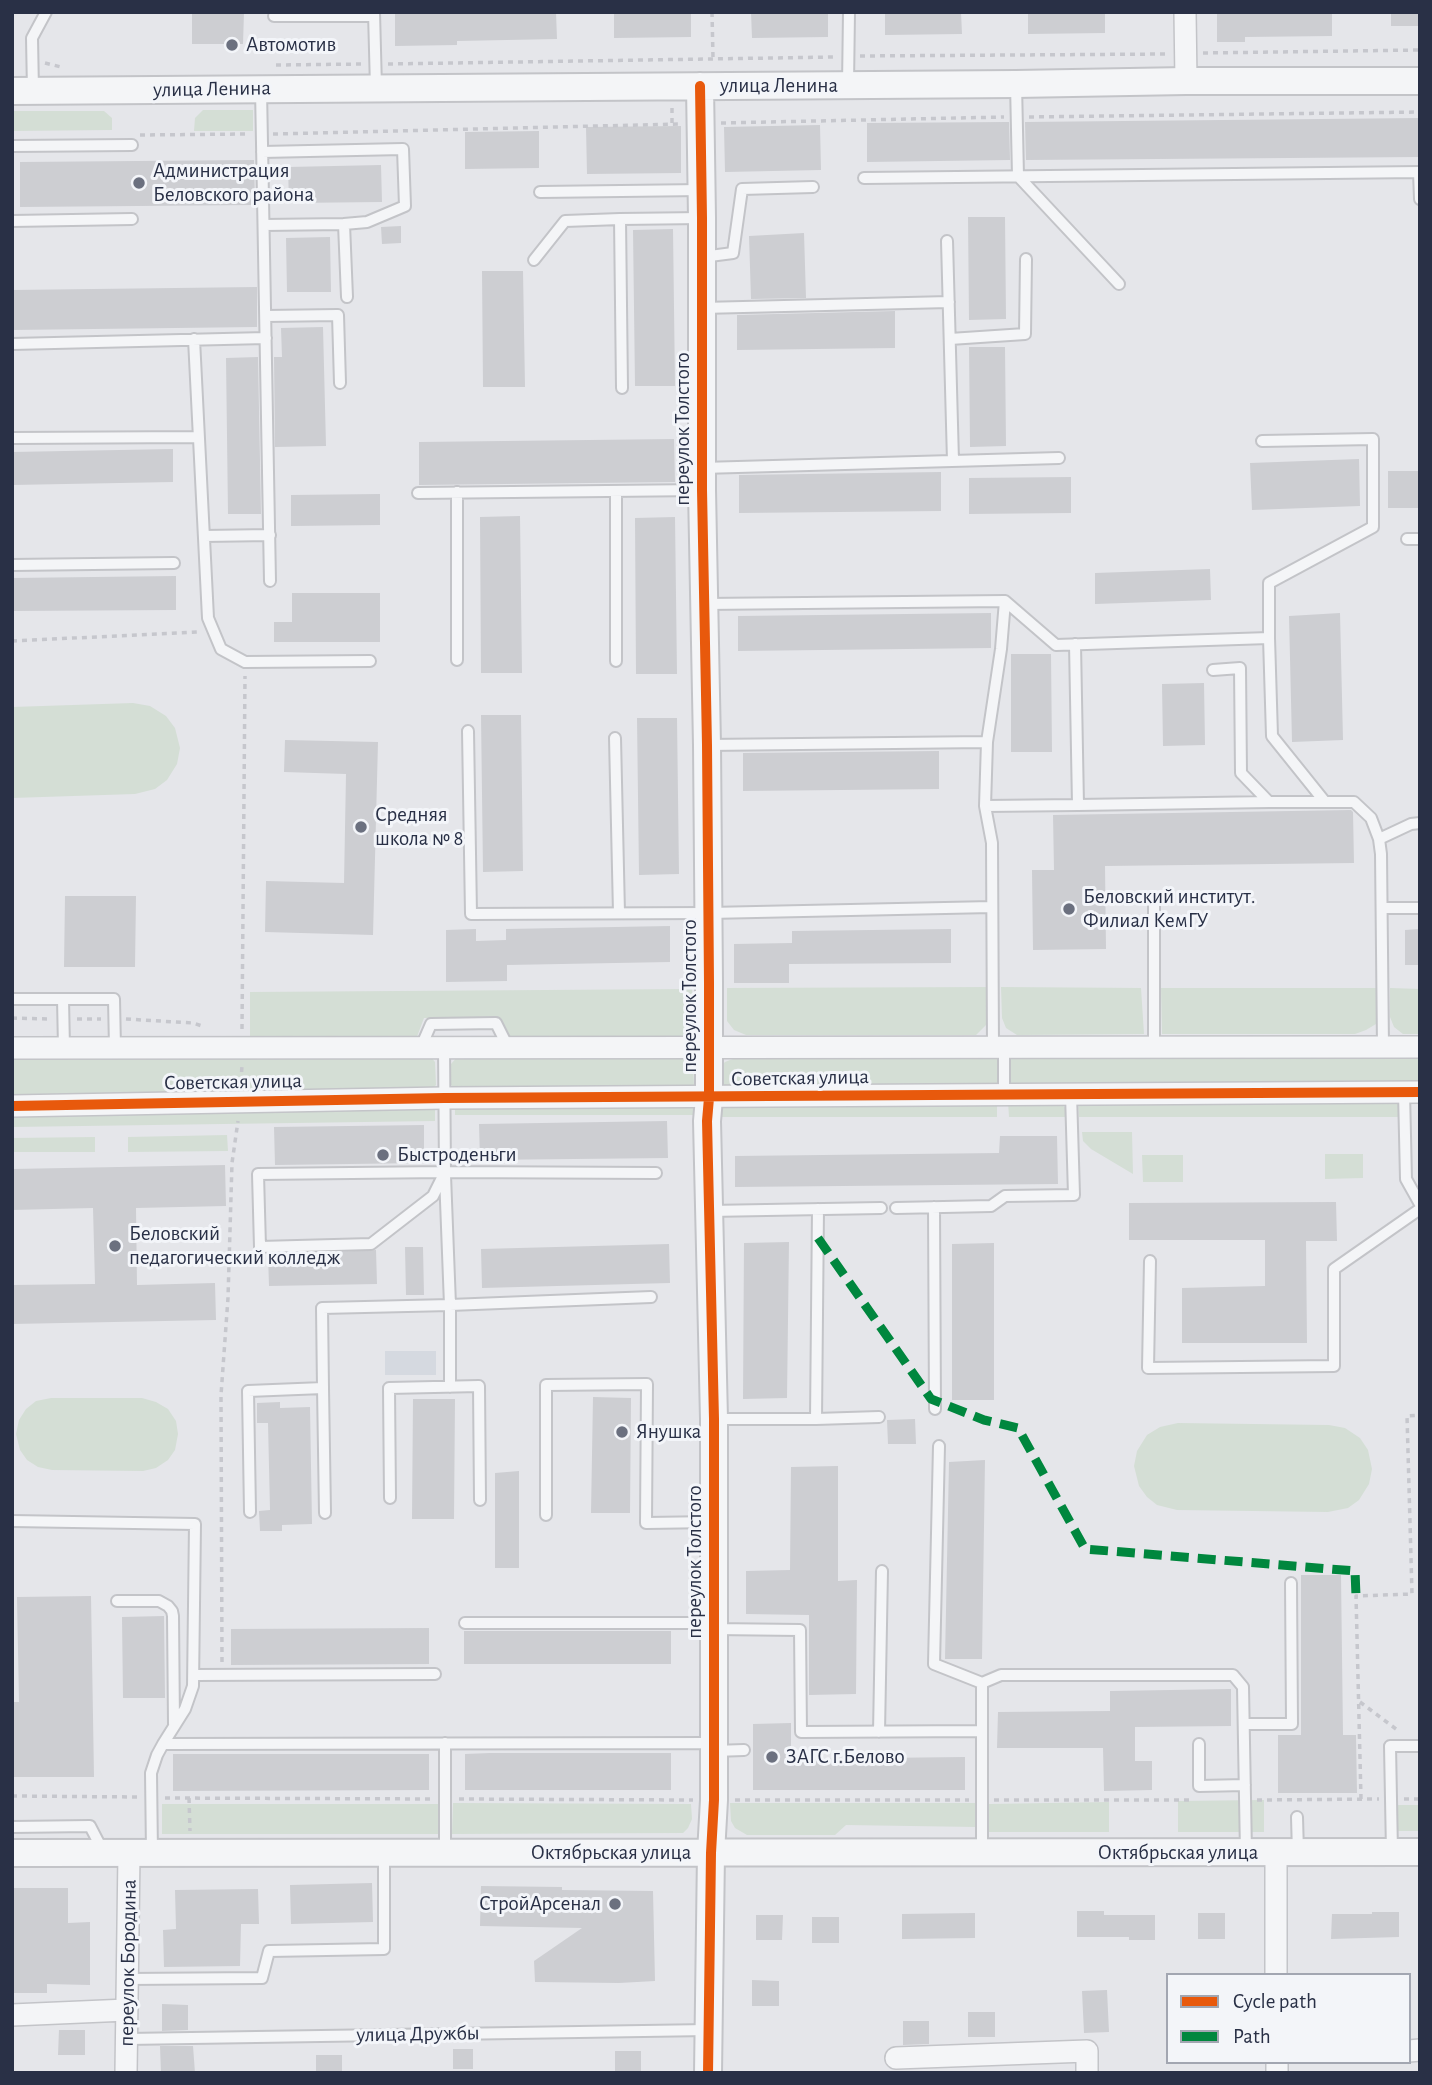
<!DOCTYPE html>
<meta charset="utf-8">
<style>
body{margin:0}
#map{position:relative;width:1432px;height:2085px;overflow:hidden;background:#e5e6ea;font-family:"Alegreya Sans",sans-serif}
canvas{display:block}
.frame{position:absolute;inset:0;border:14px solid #293046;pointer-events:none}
.legend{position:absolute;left:1166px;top:1973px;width:245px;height:91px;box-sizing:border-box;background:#f3f5f9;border:2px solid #a2a6b1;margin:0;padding:9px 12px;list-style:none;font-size:21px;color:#293046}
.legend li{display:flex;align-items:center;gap:14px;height:35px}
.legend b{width:35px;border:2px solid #a2a6b1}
</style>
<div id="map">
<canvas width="1432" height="2085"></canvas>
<div class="frame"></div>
<ul class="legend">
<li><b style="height:9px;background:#e8590c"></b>Cycle path</li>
<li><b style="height:9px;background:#00873e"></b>Path</li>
</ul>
</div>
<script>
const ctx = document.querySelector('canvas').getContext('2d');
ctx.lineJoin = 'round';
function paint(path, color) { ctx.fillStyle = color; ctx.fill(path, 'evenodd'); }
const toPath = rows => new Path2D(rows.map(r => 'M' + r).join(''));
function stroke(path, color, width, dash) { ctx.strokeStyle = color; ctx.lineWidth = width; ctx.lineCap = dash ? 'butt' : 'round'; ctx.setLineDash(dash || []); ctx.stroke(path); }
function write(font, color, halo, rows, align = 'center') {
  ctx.font = font + ' "Alegreya Sans",sans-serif'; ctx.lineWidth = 6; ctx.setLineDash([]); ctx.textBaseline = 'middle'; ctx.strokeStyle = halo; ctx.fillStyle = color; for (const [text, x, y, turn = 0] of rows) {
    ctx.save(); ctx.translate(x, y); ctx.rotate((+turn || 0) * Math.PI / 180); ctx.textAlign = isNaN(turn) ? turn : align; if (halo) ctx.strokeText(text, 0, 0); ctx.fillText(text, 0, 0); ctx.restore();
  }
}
paint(toPath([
 [385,1351,436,1351,436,1375,385,1375]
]), '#d5d9e0');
paint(toPath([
 [203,110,253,110,253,131,194,131,195,118],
 [12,111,104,111,112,118,112,130,12,131],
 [133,703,150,706,166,716,175,728,180,748,177,764,167,780,155,789,135,794,12,798,12,707],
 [991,987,992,1015,986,1025,976,1035,746,1035,734,1030,727,1021,727,988],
 [1001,987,1141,988,1144,1034,1017,1035,1006,1028,1002,1018],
 [1161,988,1378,988,1379,1012,1376,1024,1366,1030,1355,1034,1162,1034],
 [1390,988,1420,989,1420,1034,1403,1034,1394,1027,1390,1017],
 [692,989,694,1032,690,1040,506,1041,500,1018,424,1018,415,1042,250,1043,250,992],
 [429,1055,435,1062,436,1085,430,1091,12,1095,12,1057],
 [458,1056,687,1056,693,1062,694,1086,688,1092,458,1092,451,1085,449,1075,451,1064],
 [1420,1056,1420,1085,720,1089,719,1068,725,1062,735,1058],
 [997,1101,997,1117,719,1117,720,1110,723,1106],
 [1008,1101,1060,1102,1066,1109,1067,1117,1009,1117],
 [1078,1101,1398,1102,1400,1107,1400,1117,1079,1117],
 [455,1102,695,1103,695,1115,455,1115],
 [435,1108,435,1121,12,1127,12,1114],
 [1082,1132,1132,1132,1133,1174,1091,1149,1083,1141],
 [227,1135,228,1151,128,1152,128,1137],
 [95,1137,95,1152,12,1152,12,1138],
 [1325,1154,1363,1154,1363,1178,1325,1179],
 [1142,1155,1183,1155,1183,1182,1143,1182],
 [51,1398,142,1398,156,1402,168,1409,176,1421,178,1434,175,1450,168,1460,156,1468,143,1471,52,1470,38,1467,27,1460,20,1450,16,1434,19,1420,26,1409,36,1401],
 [1178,1423,1329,1425,1345,1428,1360,1438,1368,1450,1372,1469,1369,1484,1359,1500,1348,1508,1328,1512,1177,1510,1157,1505,1147,1497,1139,1486,1134,1466,1137,1451,1147,1435,1160,1427],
 [1264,1800,1264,1832,1178,1832,1178,1801],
 [1109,1802,1109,1832,989,1832,989,1804],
 [453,1803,691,1804,692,1819,688,1828,683,1833,452,1834],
 [730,1803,977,1803,976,1827,846,1825,835,1835,747,1835,735,1828,731,1821],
 [162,1804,438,1804,438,1834,162,1834],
 [1395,1805,1420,1805,1420,1831,1395,1831]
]), '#d4ded5');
paint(toPath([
 [192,12,244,12,243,44,192,44],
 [395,12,556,12,557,39,457,41,457,45,395,46],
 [614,12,691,12,691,37,614,38],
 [751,12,828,12,828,37,752,38],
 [885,12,961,12,962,34,885,35],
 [1028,12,1105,12,1105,33,1028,34],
 [1217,12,1332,12,1332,36,1245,37,1245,42,1217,42],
 [1391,12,1420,12,1420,26,1391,26],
 [1420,118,1420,157,1026,160,1025,122],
 [1005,122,1009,122,1010,160,867,162,867,123],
 [820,125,821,170,725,172,724,127],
 [681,126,681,173,587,174,586,127],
 [539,131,539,168,465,169,465,132],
 [254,160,255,205,20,207,20,162],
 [381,165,382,202,289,203,288,167],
 [968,217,1005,217,1006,319,969,320],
 [401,226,401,243,382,244,381,227],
 [673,229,675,386,635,386,633,230],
 [804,233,806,298,751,299,749,236],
 [330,237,331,292,287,292,286,238],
 [482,271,523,271,525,387,483,387],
 [257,287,257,327,12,330,12,290],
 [895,311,895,348,737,350,737,315],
 [323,327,326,446,275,447,274,357,282,357,281,328],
 [969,347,1005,347,1006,446,970,447],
 [258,357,261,514,228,514,226,358],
 [674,439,675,482,419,485,419,442],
 [173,449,173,482,12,485,12,452],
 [1359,459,1360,506,1252,510,1250,463],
 [1388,471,1420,471,1420,508,1388,508],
 [941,472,941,511,739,513,739,475],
 [1071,477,1071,513,969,514,969,478],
 [380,494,380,525,291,526,291,495],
 [520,516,522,673,481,673,480,517],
 [675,517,677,674,636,674,635,518],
 [1210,569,1211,600,1095,604,1095,573],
 [176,576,176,610,12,611,12,578],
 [292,593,380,593,380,642,274,642,274,622,292,622],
 [991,613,991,648,738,651,738,616],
 [1340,613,1343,740,1292,742,1289,616],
 [1011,654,1051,654,1052,752,1011,752],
 [1204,683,1205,745,1163,746,1162,684],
 [481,715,521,715,523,871,483,872],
 [637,718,677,718,679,874,639,875],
 [285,740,378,742,373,935,265,932,266,881,344,883,346,774,284,772],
 [939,751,939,789,743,791,743,753],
 [1351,810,1353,812,1354,863,1105,866,1106,949,1033,950,1032,870,1054,870,1053,815],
 [65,896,136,896,135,967,64,967],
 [670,926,670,962,507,965,507,981,446,982,446,930,476,929,476,941,506,940,506,929],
 [951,929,951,963,789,964,789,983,734,983,734,944,792,943,792,931],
 [1420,929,1420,965,1405,965,1405,930],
 [667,1121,668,1158,480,1160,479,1124],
 [424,1125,424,1163,275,1165,274,1127],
 [1000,1136,1057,1136,1058,1184,735,1187,735,1156,999,1153],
 [225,1165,226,1206,136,1208,137,1285,215,1283,216,1320,12,1324,12,1285,95,1284,93,1208,12,1210,12,1169],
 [1336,1202,1337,1241,1306,1241,1307,1343,1182,1343,1182,1288,1265,1286,1265,1240,1129,1240,1129,1203],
 [789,1242,787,1398,743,1399,744,1243],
 [994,1243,994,1400,952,1400,952,1244],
 [669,1244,670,1283,482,1288,481,1249],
 [405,1247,423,1247,424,1295,406,1295],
 [376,1250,377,1284,269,1286,268,1255],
 [593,1397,631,1398,630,1513,591,1513],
 [413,1399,455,1399,454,1519,412,1519],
 [280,1402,280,1408,310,1407,312,1524,282,1525,282,1531,260,1531,259,1511,270,1510,268,1423,257,1423,257,1403],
 [915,1419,916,1444,888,1444,887,1420],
 [985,1460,982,1659,945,1659,949,1462],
 [838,1466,838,1581,857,1580,856,1694,809,1695,809,1615,746,1614,746,1571,790,1570,791,1467],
 [519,1471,519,1568,495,1568,495,1473],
 [1301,1575,1341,1575,1343,1735,1356,1735,1357,1793,1278,1793,1278,1735,1301,1735],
 [91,1596,94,1777,12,1777,12,1702,19,1702,17,1597],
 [164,1616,165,1698,123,1698,122,1617],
 [429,1628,429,1664,231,1665,231,1629],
 [464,1631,671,1631,671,1664,464,1664],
 [1231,1689,1231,1726,1135,1727,1135,1761,1152,1761,1152,1790,1104,1791,1103,1748,997,1748,998,1712,1110,1711,1110,1691],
 [791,1723,791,1759,965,1757,965,1790,753,1790,753,1724],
 [490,1753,671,1753,671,1790,465,1790,465,1754],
 [173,1754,429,1754,429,1790,173,1791],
 [372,1883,373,1922,291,1924,290,1885],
 [481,1886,562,1887,562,1890,653,1891,655,1981,619,1983,535,1982,534,1961,582,1928,480,1926],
 [12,1888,68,1888,68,1923,90,1922,90,1985,47,1984,47,1993,12,1993],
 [258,1889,259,1924,241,1924,240,1966,164,1967,163,1930,176,1929,175,1890],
 [1077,1911,1104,1911,1104,1915,1155,1915,1155,1940,1129,1940,1129,1937,1077,1937],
 [1372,1912,1399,1912,1399,1937,1331,1939,1332,1914,1372,1914],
 [975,1913,975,1938,902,1939,902,1914],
 [1198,1913,1225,1913,1225,1939,1198,1939],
 [756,1915,783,1915,782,1940,756,1940],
 [812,1917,839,1917,839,1943,812,1943],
 [752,1980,779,1981,779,2006,752,2006],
 [1107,1990,1109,2032,1084,2033,1082,1991],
 [162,2004,188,2005,188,2030,162,2031],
 [968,2012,995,2012,995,2037,968,2037],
 [903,2021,929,2021,929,2044,903,2045],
 [59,2030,85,2030,85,2055,58,2055],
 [160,2046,193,2046,195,2073,161,2073],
 [453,2049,473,2049,473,2069,453,2069],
 [615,2051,641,2051,641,2073,615,2073],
 [316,2055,342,2055,342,2073,316,2073]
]), '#cdced2');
const service = toPath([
 [374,12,376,88],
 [274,16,374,16],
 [1016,84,1018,176,1119,284],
 [848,85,849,12],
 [261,89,270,581],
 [33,91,32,38,46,12],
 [12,146,132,145],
 [262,152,403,149,405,206,367,222,344,224],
 [1419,172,1420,199],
 [864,178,1420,172],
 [540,192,702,190],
 [12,221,132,219],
 [264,225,344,224,347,297],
 [947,241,953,461],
 [702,257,733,253,742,189,813,187],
 [534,260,565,221,620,219],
 [702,308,949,302],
 [266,316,338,315,340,383],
 [194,339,208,618,221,649,245,662,370,661],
 [950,339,1025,334,1026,259],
 [12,344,266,338],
 [622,388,620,219,702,218],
 [12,438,198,437],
 [1262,441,1373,439,1373,527,1269,583,1269,638,1272,736,1325,802,1354,802,1371,818,1379,839,1381,854,1383,1047],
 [702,468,1059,458],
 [616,491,616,661],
 [457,492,457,660],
 [418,493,702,490],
 [204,536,270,535],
 [1407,539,1420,539],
 [12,565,174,563],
 [705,604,1005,601,1056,645,1269,638],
 [1213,670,1240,668,1241,773,1269,802,1325,802],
 [468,731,471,914,709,913,992,907],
 [615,738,619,913],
 [707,745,987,742],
 [1078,805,1269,802],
 [985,806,1078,805,1075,644],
 [1379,839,1411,824,1420,823],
 [1154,906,1154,1047],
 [1382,908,1420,908],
 [12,999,114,999,115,1048],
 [63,999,64,1048],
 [421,1047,431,1024,496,1023,508,1047],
 [444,1047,445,1172,258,1174,260,1247,371,1244,433,1196,445,1172],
 [993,1047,992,843,985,806,987,742,1001,649,1005,601],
 [1004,1047,1004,1095],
 [1404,1092,1406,1179,1420,1204],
 [445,1172,656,1173],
 [445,1175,450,1305,651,1297],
 [934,1207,935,1409],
 [896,1208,991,1206,1005,1196,1074,1195,1071,1094],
 [709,1211,881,1208],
 [1150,1261,1148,1368,1334,1366,1334,1269,1420,1209],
 [323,1388,325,1513],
 [714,1419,816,1419,818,1209],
 [816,1419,879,1417],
 [939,1446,934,1664,982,1683,982,1853],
 [390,1498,389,1388,479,1386,480,1500],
 [250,1512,248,1391,323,1388,322,1308,450,1305,450,1387],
 [546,1515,546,1385,647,1384,646,1523,714,1522],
 [12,1521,195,1524,193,1686,185,1709,163,1744],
 [117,1601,159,1601,168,1606,172,1611,173,1616,174,1724],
 [465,1623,714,1623],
 [714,1629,800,1630,801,1732,982,1731],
 [194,1675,435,1674],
 [982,1683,1001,1675,1233,1675,1243,1687,1246,1853],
 [1244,1724,1292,1724,1291,1583],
 [879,1732,882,1571],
 [445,1743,445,1853],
 [1199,1744,1199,1786,1245,1785],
 [714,1751,744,1750],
 [1297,1817,1298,1853],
 [12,1827,90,1826,103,1851],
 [1392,1852,1390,1746,1420,1746],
 [152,1853,151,1773,157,1755,163,1744,714,1743],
 [127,1979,262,1978,269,1951,384,1949,384,1853],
 [127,2039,708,2030]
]);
const minor = toPath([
 [1185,12,1186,81],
 [12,1048,1420,1047],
 [12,1106,444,1098,1420,1092],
 [1276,1853,1276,1975],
 [12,2015,127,2010],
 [1409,2051,1420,2050],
 [896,2058,1087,2051,1087,2073],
 [126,2073,129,1853],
 [1277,2073,1277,2062]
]);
const tertiary = toPath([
 [700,86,702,218,702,490,707,745,709,983,709,1098,707,1121,714,1419,714,1800,711,1853,708,2073],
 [12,91,1016,84,1186,81,1420,81],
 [12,1853,1420,1852]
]);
stroke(service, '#c3c4c8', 14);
stroke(minor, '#c3c4c8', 24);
stroke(tertiary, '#c3c4c8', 30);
stroke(toPath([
 [712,12,713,58],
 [1203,53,1420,50],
 [860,56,1167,54],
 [45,63,61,67],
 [388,64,835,57],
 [276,65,362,64],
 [672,108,672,124],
 [1029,117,1420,112],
 [721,123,1004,117],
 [273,134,679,124],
 [140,135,248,134],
 [12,641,199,632],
 [12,1018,49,1019],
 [77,1019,101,1019],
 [126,1019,193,1023,205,1027],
 [242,1029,245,676],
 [241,1082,242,1065],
 [222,1662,221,1395,228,1298,232,1163,238,1121],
 [1360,1702,1400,1732],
 [12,1796,140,1797],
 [165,1798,434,1799],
 [189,1798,190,1831],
 [459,1799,693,1800],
 [1361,1799,1356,1596,1412,1594,1407,1416,1420,1415],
 [1404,1799,1420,1799],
 [735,1800,969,1800],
 [994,1800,1193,1800],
 [1257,1800,1379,1799]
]), '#c6c7cd', 3.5, [5, 5]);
stroke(service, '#f4f5f7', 10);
stroke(minor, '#f4f5f7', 21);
stroke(tertiary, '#f4f5f7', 26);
stroke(toPath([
 [818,1238,931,1399,984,1420,1018,1428,1085,1549,1355,1571,1356,1596]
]), '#00873e', 9, [18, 9]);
stroke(toPath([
 [700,86,702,218,702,490,707,745,709,983,709,1098,707,1121,714,1419,714,1800,711,1853,708,2073],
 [12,1106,444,1098,1420,1092]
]), '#e8590c', 10);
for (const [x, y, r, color] of [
 [232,45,7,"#6b707f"],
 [139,183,7,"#6b707f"],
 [361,827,7,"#6b707f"],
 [1069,909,7,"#6b707f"],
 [383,1155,7,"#6b707f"],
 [115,1246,7,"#6b707f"],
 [622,1432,7,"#6b707f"],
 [772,1757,7,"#6b707f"],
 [615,1904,7,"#6b707f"]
]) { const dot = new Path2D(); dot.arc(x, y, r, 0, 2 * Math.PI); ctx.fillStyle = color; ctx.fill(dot); stroke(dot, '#f3f5f9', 2.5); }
write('21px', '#293046', '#f3f5f9', [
 ["Автомотив",246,45],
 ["Администрация",153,171],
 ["Беловского района",153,195],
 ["Средняя",375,815],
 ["школа № 8",375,839],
 ["Беловский институт.",1083,897],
 ["Филиал КемГУ",1083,921],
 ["Быстроденьги",397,1155],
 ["Беловский",129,1234],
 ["педагогический колледж",129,1258],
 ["Янушка",636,1432],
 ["ЗАГС г.Белово",786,1757],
 ["СтройАрсенал",601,1904,"right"]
], 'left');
write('21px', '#293046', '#f3f5f9', [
 ["улица Ленина",779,86],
 ["улица Ленина",212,89,-1],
 ["переулок Толстого",683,429,-90],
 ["переулок Толстого",690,996,-90],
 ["Советская улица",800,1078,-1],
 ["Советская улица",233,1082,-1],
 ["переулок Толстого",695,1562,-90],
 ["Октябрьская улица",611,1853],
 ["Октябрьская улица",1178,1853],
 ["переулок Бородина",128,1963,-89],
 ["улица Дружбы",418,2034,-1]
]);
</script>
